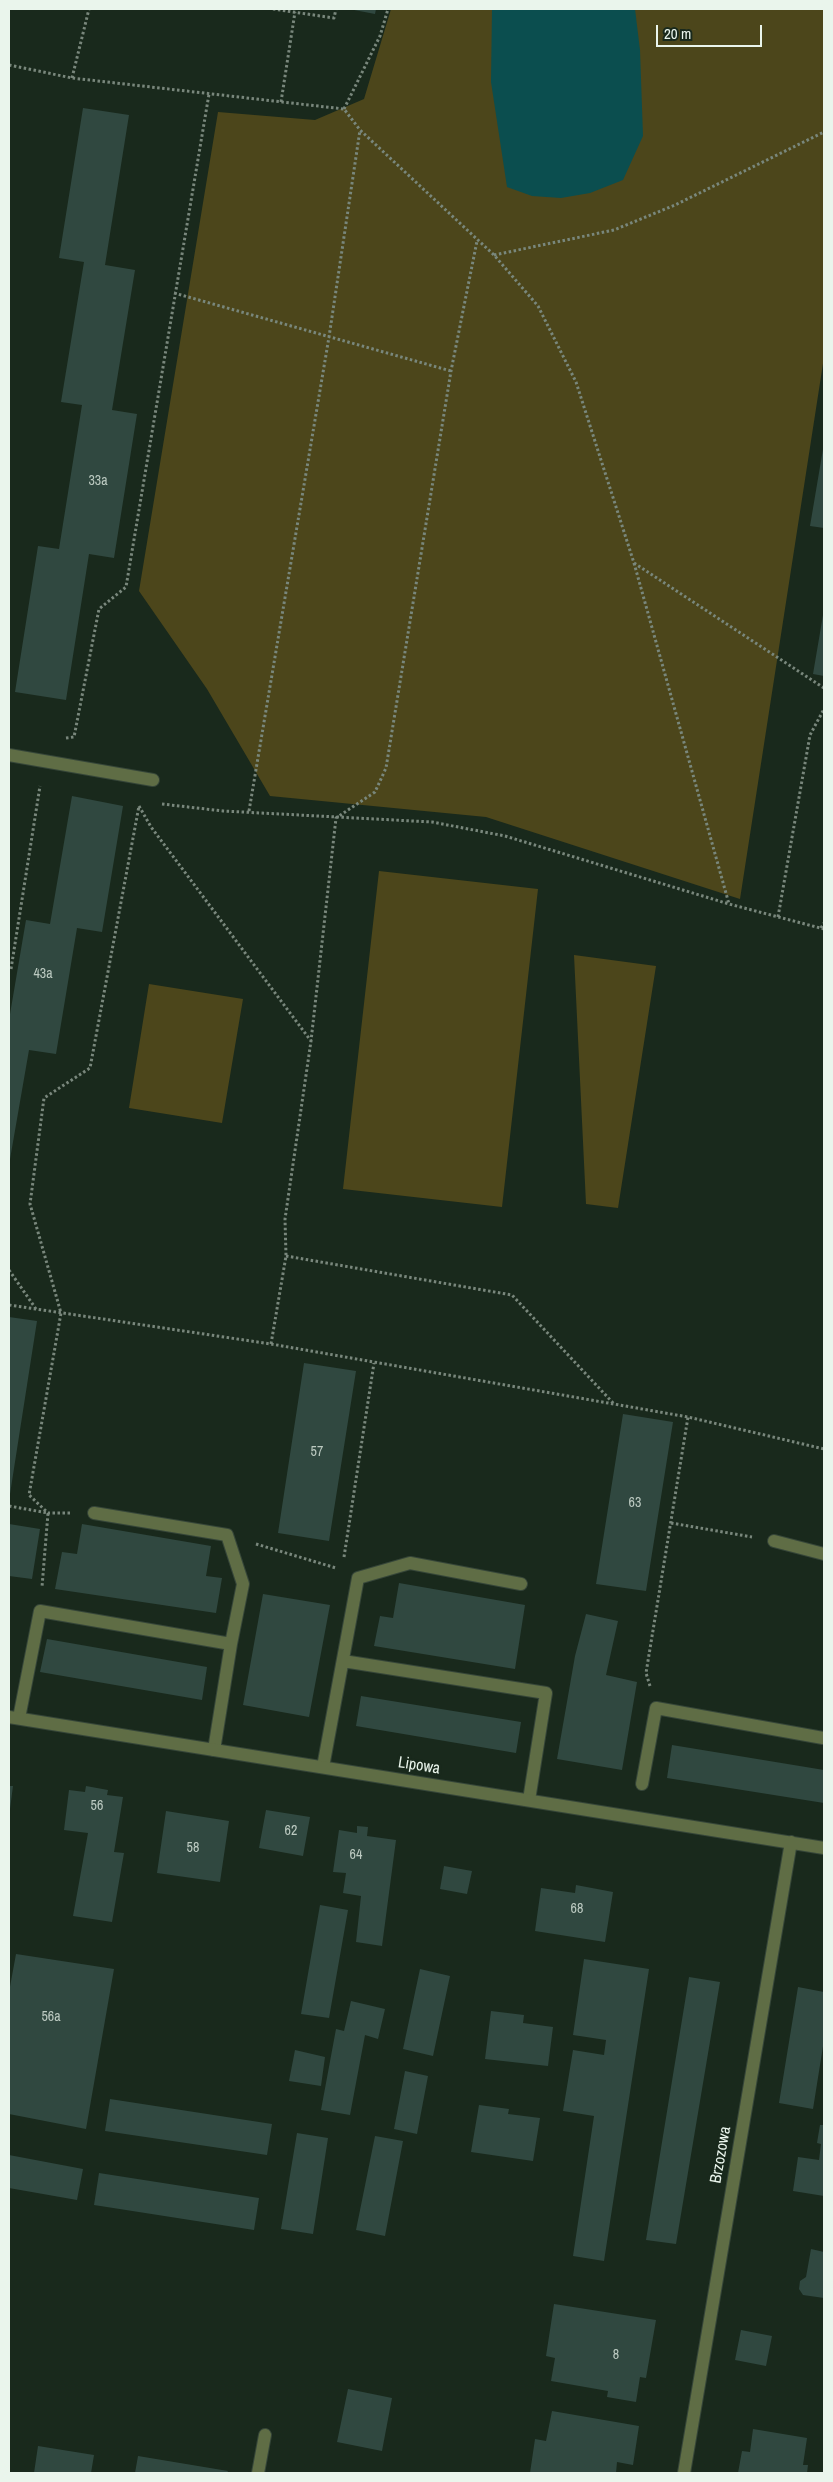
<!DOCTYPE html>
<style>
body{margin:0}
#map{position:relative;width:833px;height:2482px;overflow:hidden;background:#19291c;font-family:"Archivo Narrow",sans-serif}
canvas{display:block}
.frame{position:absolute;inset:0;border:10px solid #eaf5ec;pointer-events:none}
.scale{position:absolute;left:656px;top:25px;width:106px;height:22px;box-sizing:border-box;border:2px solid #eaf5ec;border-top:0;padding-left:6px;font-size:15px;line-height:18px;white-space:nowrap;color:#eaf5ec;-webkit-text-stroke:4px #19291c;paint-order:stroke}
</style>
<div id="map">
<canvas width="833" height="2482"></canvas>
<div class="frame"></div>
<div class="scale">20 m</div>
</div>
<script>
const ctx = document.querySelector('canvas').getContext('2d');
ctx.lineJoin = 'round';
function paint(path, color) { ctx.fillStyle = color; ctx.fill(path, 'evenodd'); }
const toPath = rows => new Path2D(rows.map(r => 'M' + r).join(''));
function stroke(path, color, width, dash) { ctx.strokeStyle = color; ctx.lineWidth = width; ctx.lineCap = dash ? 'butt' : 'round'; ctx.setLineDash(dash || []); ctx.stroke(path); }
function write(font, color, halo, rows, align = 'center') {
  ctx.font = font + ' "Archivo Narrow",sans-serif'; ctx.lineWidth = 5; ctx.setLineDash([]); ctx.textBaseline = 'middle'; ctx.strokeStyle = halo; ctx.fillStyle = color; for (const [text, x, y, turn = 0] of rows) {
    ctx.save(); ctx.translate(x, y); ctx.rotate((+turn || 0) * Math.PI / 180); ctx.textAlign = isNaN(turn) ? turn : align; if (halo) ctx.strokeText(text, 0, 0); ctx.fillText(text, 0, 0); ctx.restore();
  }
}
paint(toPath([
 [391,9,824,9,824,357,740,899,486,817,270,796,207,689,139,591,218,112,315,120,364,99],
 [379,871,538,889,502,1207,343,1189],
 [574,955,656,966,618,1208,586,1204],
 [149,984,243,999,222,1123,129,1108]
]), '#4c461b');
paint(toPath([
 [492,9,635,9,640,50,643,136,623,180,590,193,561,198,532,196,507,187,491,82]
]), '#0b4e4f');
paint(toPath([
 [349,9,376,9,375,14],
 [83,108,129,115,105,265,135,270,112,410,137,414,114,558,89,554,66,700,15,692,38,546,59,549,82,405,61,402,84,262,59,258],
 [823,449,824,450,824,528,810,526],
 [823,615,824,615,824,676,813,674],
 [72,796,123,806,102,932,77,928,56,1054,29,1050,9,1165,9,1020,26,920,50,924],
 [9,1317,37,1321,10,1494,9,1493],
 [304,1363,356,1371,329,1541,278,1533],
 [623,1414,673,1422,646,1591,596,1584],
 [9,1524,40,1529,32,1579,9,1576],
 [82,1524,211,1546,206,1576,222,1578,216,1613,55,1589,62,1552,77,1554],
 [399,1583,525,1605,515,1669,374,1646,380,1616,393,1618],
 [263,1594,330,1605,309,1717,243,1705],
 [586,1614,618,1621,606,1675,637,1682,622,1770,557,1759,575,1656],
 [47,1639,207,1667,202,1700,40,1672],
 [361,1696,521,1722,516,1753,356,1726],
 [672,1745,824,1770,824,1803,667,1778],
 [9,1786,13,1786,10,1809,9,1809],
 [86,1786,108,1790,107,1795,123,1797,114,1852,124,1853,112,1922,73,1916,88,1833,64,1830,69,1790,85,1792],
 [266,1810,310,1817,303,1856,259,1848],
 [166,1811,229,1821,220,1882,157,1873],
 [357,1826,368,1827,367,1836,396,1840,382,1946,356,1942,361,1896,343,1893,346,1873,333,1872,339,1830,357,1833],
 [444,1866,472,1871,467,1894,440,1889],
 [576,1885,613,1892,605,1942,535,1931,541,1888,575,1893],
 [320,1905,348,1910,329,2018,301,2014],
 [16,1954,114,1969,86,2129,9,2114,9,1992],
 [584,1959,649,1969,604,2261,573,2256,594,2116,563,2111,573,2050,604,2055,606,2040,573,2035],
 [420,1969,450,1976,433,2056,403,2049],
 [689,1977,720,1982,676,2244,646,2240],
 [798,1987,824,1992,824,2040,813,2109,779,2103],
 [351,2001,385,2009,378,2039,365,2035,350,2115,321,2110,336,2029,344,2031],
 [491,2011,524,2015,523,2023,553,2027,548,2066,485,2059],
 [295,2050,325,2057,321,2086,289,2081],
 [405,2071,428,2076,417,2134,394,2129],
 [110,2099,272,2124,267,2155,105,2131],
 [479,2105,509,2109,508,2114,540,2118,533,2161,471,2152],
 [820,2125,824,2125,824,2196,793,2191,798,2157,819,2160,821,2144,817,2143],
 [297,2133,328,2138,313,2234,281,2229],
 [375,2136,403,2141,385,2236,356,2230],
 [9,2155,83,2169,77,2200,9,2188],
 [99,2173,259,2198,254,2230,94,2205],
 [811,2249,824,2252,824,2298,803,2295,799,2289,800,2281,806,2277],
 [554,2304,656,2320,646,2378,640,2377,636,2402,607,2397,608,2391,551,2381,555,2358,546,2356],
 [741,2330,772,2336,766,2366,735,2360],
 [348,2389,392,2398,382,2451,337,2442],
 [552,2411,639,2426,633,2465,617,2462,616,2473,530,2473,535,2439,546,2441],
 [753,2429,807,2438,803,2465,808,2465,807,2473,738,2473,742,2451,750,2452],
 [38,2446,94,2455,91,2473,34,2473],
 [138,2456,228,2471,227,2473,135,2473]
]), '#304840');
const lane = toPath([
 [9,755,153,780],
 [94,1513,227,1535,243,1584,231,1644],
 [774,1541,824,1554],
 [343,1661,546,1693,529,1800],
 [19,1718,40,1611,231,1644,214,1750],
 [323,1767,358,1578,410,1563,521,1584],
 [642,1784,656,1708,823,1738],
 [258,2473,265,2435]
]);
const street = toPath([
 [9,1717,824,1848],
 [684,2473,791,1842]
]);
stroke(lane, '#364639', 14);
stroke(street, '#364639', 14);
stroke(toPath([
 [273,9,334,18,336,9],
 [9,65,72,78,344,109,360,130,494,255,538,306,576,382,634,563,729,904],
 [72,78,89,9],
 [281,102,295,12],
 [344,109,380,36,388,9],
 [494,255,614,230,675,205,824,132],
 [174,293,451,371],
 [634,563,824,688],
 [66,738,74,737,99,609,126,587,209,94],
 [162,804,223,811,432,822,505,836,729,904,824,929],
 [139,806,151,827,311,1041],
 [249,811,329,337,360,130],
 [778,917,810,735,824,709],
 [821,928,824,923],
 [11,969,40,786],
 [286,1256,512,1295,614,1404],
 [9,1270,36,1309],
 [9,1305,271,1344,688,1417,824,1449],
 [271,1344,286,1256,285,1219,311,1041,336,818,375,792,386,768,451,371,477,241],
 [9,1506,48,1513,42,1587],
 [70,1513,48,1513,29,1495,61,1313,30,1204,44,1098,90,1068,139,806],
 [671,1523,752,1537],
 [256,1544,336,1568],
 [344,1557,374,1363],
 [650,1686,646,1673,688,1417]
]), '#79877c', 3, [2.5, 2.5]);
stroke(lane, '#5f6d45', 12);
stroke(street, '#5f6d45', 12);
write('14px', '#bccac1', null, [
 ["33a",98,481],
 ["43a",43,974],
 ["57",317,1452],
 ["63",635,1503],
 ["56",97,1806],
 ["62",291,1831],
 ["58",193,1848],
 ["64",356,1855],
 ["68",577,1909],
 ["56a",51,2017],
 ["8",616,2355]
]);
write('16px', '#eaf5ec', '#19291c', [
 ["Lipowa",419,1766,9],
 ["Brzozowa",721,2155,-80]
]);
</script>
